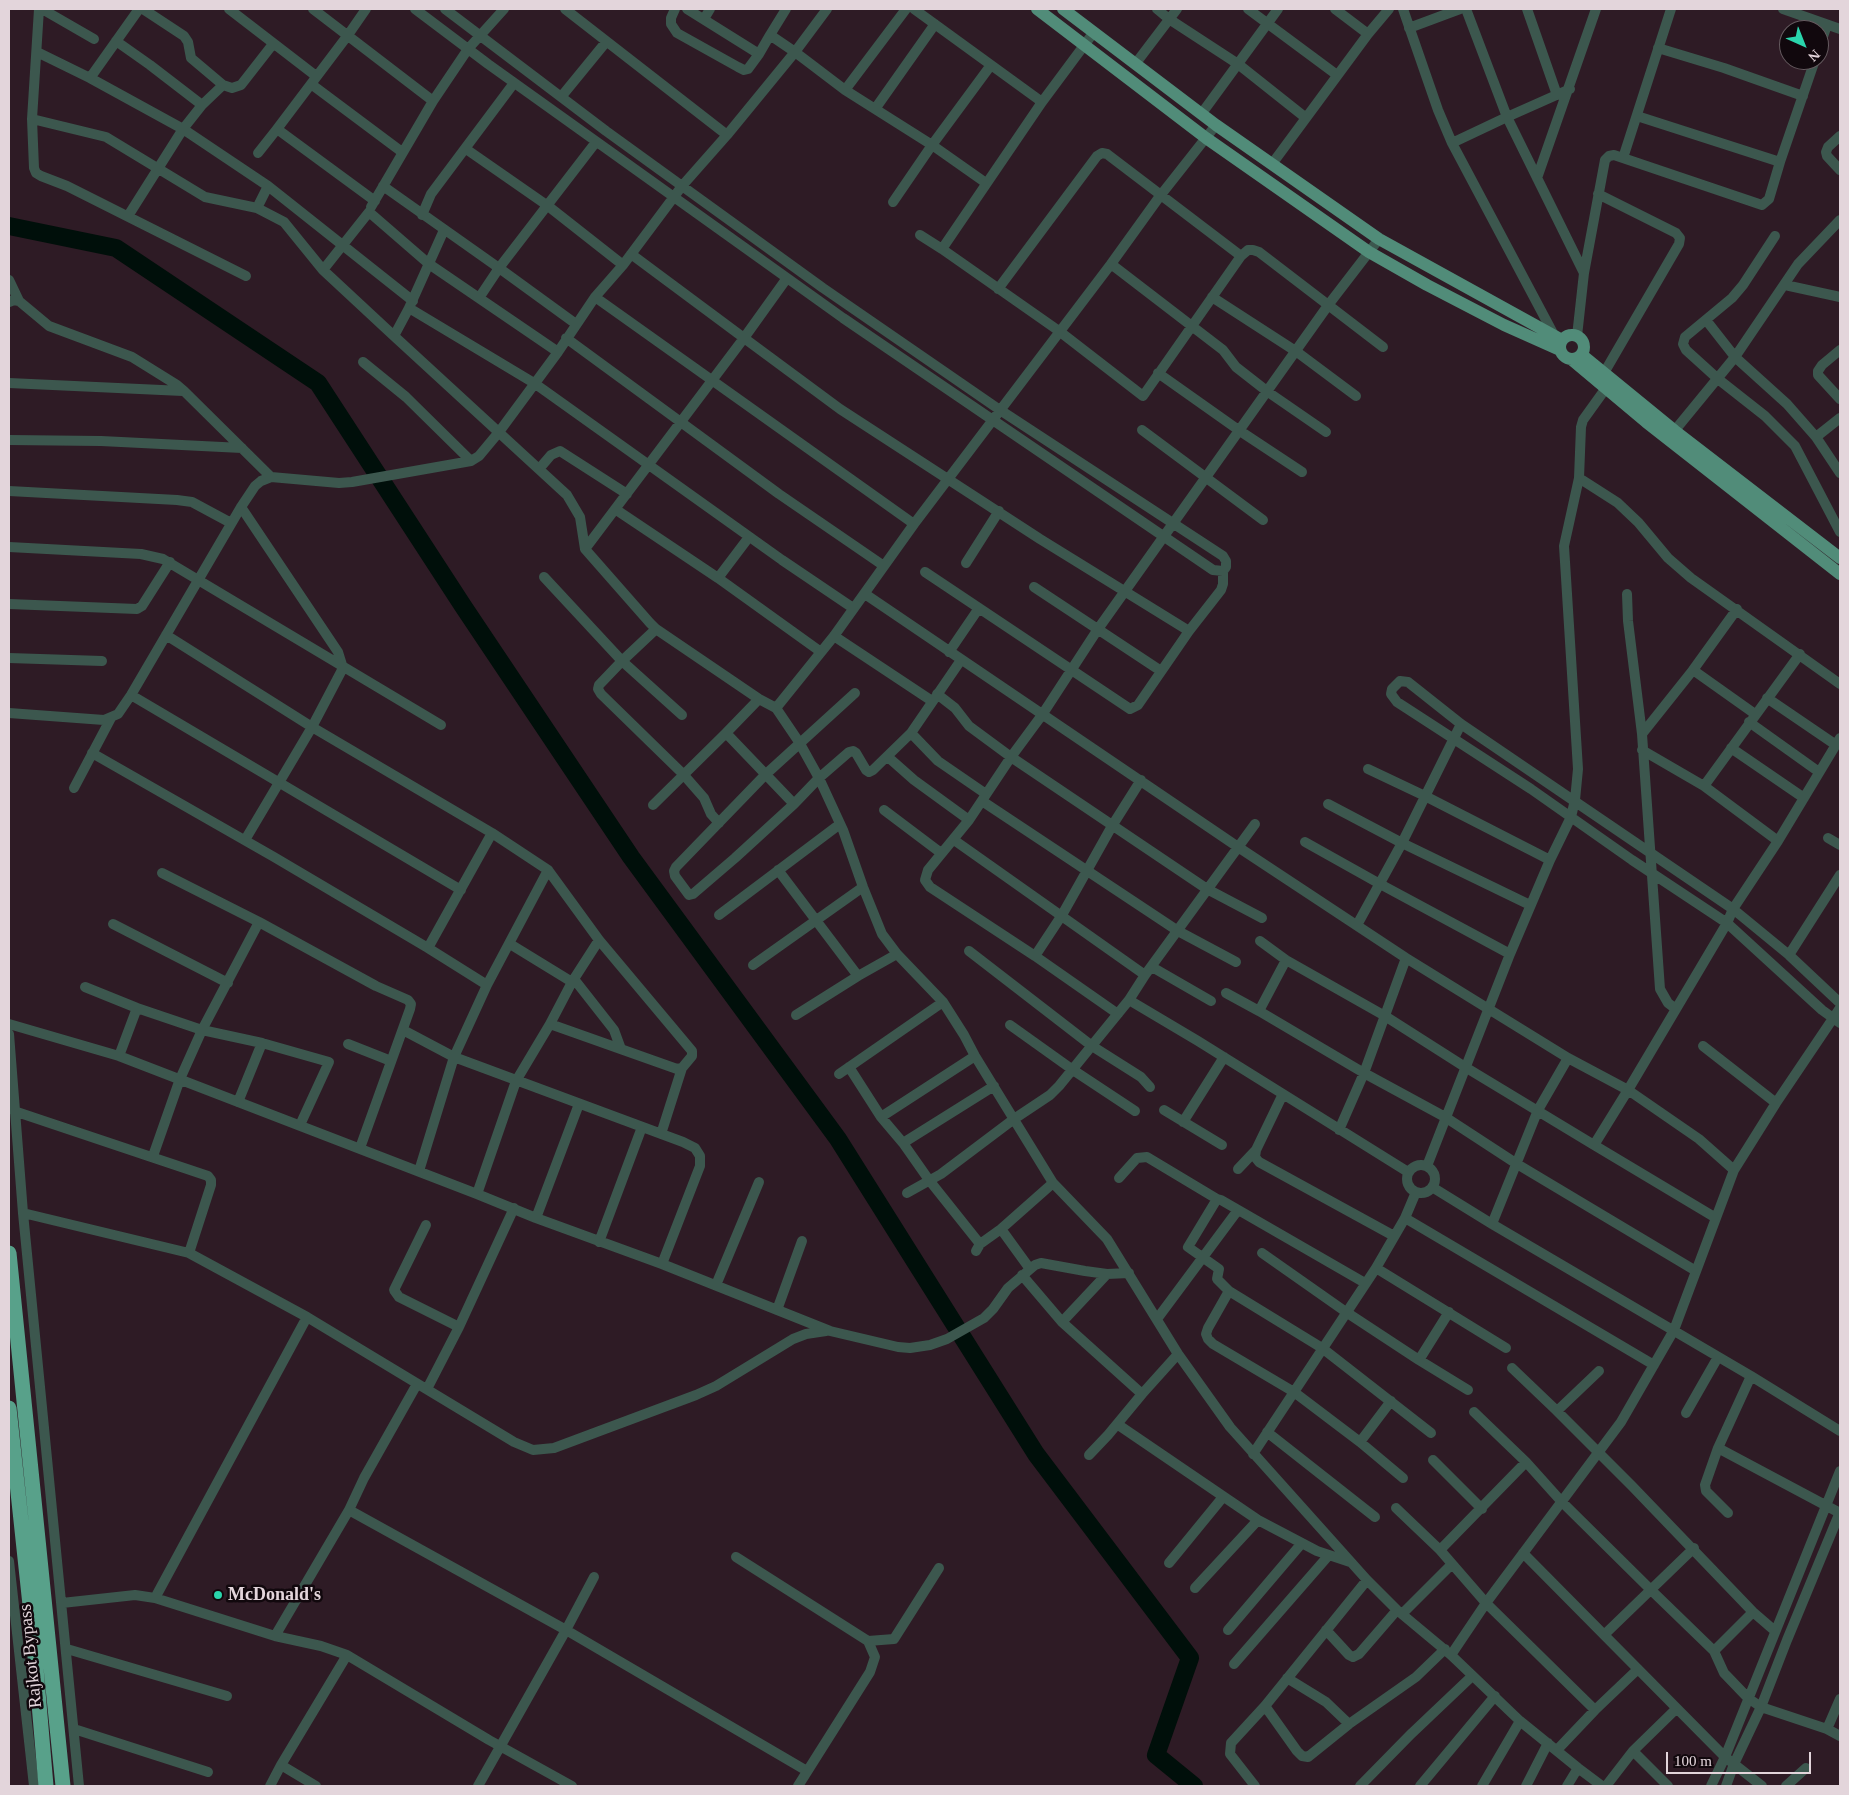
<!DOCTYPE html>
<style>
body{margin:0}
#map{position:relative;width:1849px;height:1795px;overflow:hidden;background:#2e1b25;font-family:"Times New Roman",serif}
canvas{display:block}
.frame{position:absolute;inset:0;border:10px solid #e3d5db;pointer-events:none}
.north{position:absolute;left:1779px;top:20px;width:50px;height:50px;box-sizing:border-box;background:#11080d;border:1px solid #655a5f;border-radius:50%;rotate:136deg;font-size:14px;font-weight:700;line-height:20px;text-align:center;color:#e3d5db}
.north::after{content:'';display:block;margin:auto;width:18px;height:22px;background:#2ad5ac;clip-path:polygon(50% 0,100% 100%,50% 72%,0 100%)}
.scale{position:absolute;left:1666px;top:1752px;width:145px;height:22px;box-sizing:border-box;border:2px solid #e3d5db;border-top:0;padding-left:6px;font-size:15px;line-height:18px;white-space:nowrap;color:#e3d5db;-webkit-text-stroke:4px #11080d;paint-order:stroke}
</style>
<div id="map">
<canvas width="1849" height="1795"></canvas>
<div class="frame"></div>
<div class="north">N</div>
<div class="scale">100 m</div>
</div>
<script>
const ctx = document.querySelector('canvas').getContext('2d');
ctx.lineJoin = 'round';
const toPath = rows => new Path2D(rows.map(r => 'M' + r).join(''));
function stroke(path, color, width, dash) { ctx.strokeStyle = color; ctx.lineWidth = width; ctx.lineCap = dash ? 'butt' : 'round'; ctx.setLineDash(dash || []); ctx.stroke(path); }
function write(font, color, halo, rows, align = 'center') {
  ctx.font = font + ' "Times New Roman",serif'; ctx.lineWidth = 5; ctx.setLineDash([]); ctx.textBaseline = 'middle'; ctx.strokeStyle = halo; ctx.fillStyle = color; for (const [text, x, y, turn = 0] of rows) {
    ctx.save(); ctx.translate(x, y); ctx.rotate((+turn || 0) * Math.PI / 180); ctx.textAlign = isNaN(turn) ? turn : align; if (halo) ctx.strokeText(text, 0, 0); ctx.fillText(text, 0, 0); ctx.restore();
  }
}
stroke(toPath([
 [9,226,116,248,318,383,463,606,631,857,838,1139,1036,1454,1190,1658,1156,1755,1194,1786]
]), '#000f0a', 18);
stroke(toPath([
 [39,9,32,119,106,137,205,197,257,208,284,222,323,270,369,212,429,264,558,352],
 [42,9,94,39],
 [139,9,90,78,183,129,268,186,413,301],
 [143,9,184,36,188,42,191,58,223,85,232,88,241,85,273,44],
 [229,9,316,76],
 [313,9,433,101],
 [366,9,348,35,277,129,375,201],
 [415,9,488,64,843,318,1213,570,1223,571,1226,567,1226,561,1223,556,1000,410,823,288,606,131,445,9],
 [565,9,727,135],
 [675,9,671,18,671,24,677,33,738,67,744,70,748,69,759,54],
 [687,9,759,54,770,35],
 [827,9,795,52,845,90,932,145,986,183],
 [914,9,1042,102],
 [1157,9,1169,19,1238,64,1306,118],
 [1248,9,1337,75],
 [1335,9,1368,34],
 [1403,9,1438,110,1452,143,1554,335],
 [1466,9,1507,117,1570,89],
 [1527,9,1557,95],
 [1783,9,1840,29],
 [704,19,710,9],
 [1409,28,1460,9],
 [1094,32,1042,102,942,249,1059,331,1143,396,1241,256,1248,250,1253,250,1259,252,1383,347],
 [116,41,150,65,202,105],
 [1658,48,1724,68,1803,96],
 [1819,48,1827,25],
 [37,52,90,78],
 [1136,63,1177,9],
 [311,84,402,152],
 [845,90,906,9],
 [561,97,606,42],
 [875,109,935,24],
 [1202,113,1278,9],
 [1637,116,1780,162],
 [32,119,34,168,36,173,41,176,67,186,246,276],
 [1840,136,1828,147,1826,152,1827,156,1840,170],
 [1452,143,1507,117,1584,273],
 [466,149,548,206,623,265],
 [258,153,277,129],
 [1623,158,1671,9],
 [1272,164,1368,34,1389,9],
 [1537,178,1596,9],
 [383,186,499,268,596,142],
 [1598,194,1676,233,1680,238,1679,244,1604,373],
 [893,202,932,145,991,65],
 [371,207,433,101,468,49,504,9],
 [257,208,268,186],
 [422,215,431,194,514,83],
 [128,216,183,129,202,105,223,85],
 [444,230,409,308,534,383,782,560,853,608],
 [920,235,942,249],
 [1775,236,1743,285,1732,298,1685,337,1683,344,1686,350,1718,379,1765,416,1795,446,1840,532],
 [631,254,744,338,787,278],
 [1111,264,1223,350,1236,367,1268,392,1326,432],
 [323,270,394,336],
 [9,280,19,301],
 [1785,285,1840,297],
 [998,289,1097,156,1102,153,1107,154,1241,256],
 [595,297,914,524],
 [1212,297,1297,352,1356,396],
 [479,298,499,268,576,324],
 [9,302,14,300,19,301,49,326,132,357,177,385,184,391,271,477],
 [409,308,394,336,567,495,580,517,585,549,650,623,656,629,759,699,776,708,799,742,819,778,843,830,863,887,882,934,897,954,943,1002,964,1035,975,1056,1053,1183,1107,1239,1178,1354,1230,1427,1367,1580,1397,1610,1451,1655,1520,1721,1578,1768,1602,1786],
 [1706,320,1735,357,1787,404,1816,437,1840,473],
 [1577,336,1584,273,1605,160,1609,156,1614,155,1762,205,1769,199,1780,162,1815,60],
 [566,338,779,494,884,566],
 [1840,350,1822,365,1818,371,1818,375,1840,399],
 [363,362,406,397,471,461],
 [1158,373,1240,431,1302,472],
 [9,383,183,391],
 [1142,430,1263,520],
 [1671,435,1735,357,1798,264,1840,220],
 [1816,437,1840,418],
 [9,440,101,441,242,448],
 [539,469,551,455,560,451,627,494],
 [1579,478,1618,503,1638,522,1668,558,1691,578,1840,684],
 [9,491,177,500,192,502,231,523],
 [241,507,338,652,343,668,312,727,245,840],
 [615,509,718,578,821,652],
 [9,547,141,554,163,559,441,725],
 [585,549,744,338,840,409,1040,539,1189,631],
 [966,563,999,511],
 [925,572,1130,709,1138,705,1189,631,1221,590,1223,584,1223,571],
 [544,577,622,661,656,629],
 [718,578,749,537],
 [1034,587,1161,671],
 [865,594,1238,847,1406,958,1568,1058,1628,1090,1699,1139,1734,1170],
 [1627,594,1628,621,1642,734,1660,989,1668,1003,1676,1009],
 [9,604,137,609,142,606,170,562],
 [166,635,312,727,492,833,428,948],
 [834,636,932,701],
 [949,652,979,608],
 [9,658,102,661],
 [1693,670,1755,714],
 [855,693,765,775,676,867,674,871,675,876,689,895,693,894,735,858,794,804,819,778,849,752,853,751,856,753,866,770,869,772,873,770,911,733,961,660],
 [937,694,955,708,969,726,1011,757,1207,889,1262,918],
 [131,695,461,890],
 [1767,698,1836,745],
 [759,699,726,733,794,804],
 [776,708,834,636,914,524,1111,264,1160,196,1216,125],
 [9,713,104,720,118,714,131,695,241,507,255,486,261,481,271,477,339,483,352,482,471,461,479,456,499,432,558,352,595,297,623,265,682,186,727,135,795,52,770,35,786,9],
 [682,715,622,661,599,685,598,689,601,694,683,774,704,798,711,814,719,823],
 [1749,722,1819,772],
 [911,733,938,761,986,794],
 [1642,734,1693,670,1737,609],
 [1731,748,1804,798],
 [1642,750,1704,786,1778,841],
 [92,753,274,857,428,948,487,985],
 [888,757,914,780,969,820],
 [1368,769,1425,796,1550,860],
 [1704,786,1800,654],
 [74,788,111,718],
 [982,801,1178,931,1236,962],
 [1328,804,1402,843,1530,905],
 [653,805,726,733],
 [884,810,941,853],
 [1828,838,1840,845],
 [954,840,1145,975],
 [1305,842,1380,884,1510,954],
 [548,870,599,940,692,1051,692,1056,682,1068,677,1069,550,1024],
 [778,870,858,976],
 [162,873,259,922,376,986,408,1000,411,1004,410,1009,360,1148],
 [719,915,840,824],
 [113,924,228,983],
 [1357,925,1402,843,1461,724],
 [1260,941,1286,960,1385,1016,1465,1067,1594,1145,1628,1090,1727,923,1733,909,1778,841,1840,738],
 [969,951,1092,1046,1141,1077,1150,1087],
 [1789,955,1840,875],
 [1035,956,1062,915,1112,826,1141,780],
 [753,965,863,887],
 [1152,967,1211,1001],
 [574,979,614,1030,621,1049],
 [572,982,599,940],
 [85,987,137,1008,202,1030,262,1043,329,1062,300,1125],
 [1226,993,1259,1011,1364,1073,1445,1117,1517,1164,1696,1271],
 [1129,1000,1198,1041,1408,1172],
 [1840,1003,1789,955,1733,909,1461,724,1408,682,1400,681,1392,689,1391,694,1397,702,1531,789,1632,860,1727,923,1822,1010,1840,1023],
 [1259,1011,1286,960],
 [1118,1014,1035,956,930,887,925,880,928,870,969,820,1011,757,1042,715,1098,629,1329,304,1379,239],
 [796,1015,858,976,897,954],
 [9,1024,119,1056,477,1194,536,1218,662,1264,830,1331,898,1347,910,1348,930,1345,947,1339,984,1318,993,1309,1008,1288,1035,1265,1041,1263,1085,1271,1107,1274,1129,1273],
 [1010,1025,1073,1070,1135,1111],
 [403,1030,454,1057,683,1142,695,1148,700,1156,700,1166,662,1264],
 [9,1034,23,1213,79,1786],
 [348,1044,391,1061],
 [1703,1046,1776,1103],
 [119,1056,137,1008],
 [849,1067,881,1117,903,1143,929,1180,980,1244],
 [839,1074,943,1002],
 [1283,1094,1256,1150,1255,1157,1259,1162,1394,1236],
 [238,1102,262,1043],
 [1164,1110,1222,1145],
 [14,1111,208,1176,211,1180,211,1185,189,1253],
 [881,1117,975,1056],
 [1183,1122,1224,1057],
 [1339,1130,1364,1073,1406,958],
 [661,1134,682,1068],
 [903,1143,994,1086],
 [1594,1145,1716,1218],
 [153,1156,180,1079,202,1030,259,922],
 '1407 1179a14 14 0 1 1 28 0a14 14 0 1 1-28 0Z',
 [1427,1166,1510,954,1550,860,1571,817,1575,800,1578,769,1564,546,1579,478,1581,427,1583,420,1606,388],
 [1238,1169,1256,1150],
 [419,1171,454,1057,487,985,548,870,492,833],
 [1119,1178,1137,1158,1147,1157,1217,1199,1221,1200,1365,1283],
 [1432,1187,1492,1224,1751,1376,1840,1431],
 [907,1193,941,1174,1014,1119,1050,1095,1059,1086,1129,1000,1145,975,1255,824],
 [477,1194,516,1081,550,1024,572,982,510,944],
 [1217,1199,1188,1247,1219,1269,1217,1279,1229,1291,1322,1348,1431,1433],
 [23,1213,189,1253,307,1317,514,1442,533,1450,554,1448,696,1395,716,1386,793,1339,806,1334,826,1331],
 [536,1218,579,1104],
 [1405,1218,1654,1365],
 [1492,1224,1538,1110,1568,1058],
 [426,1225,394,1290,399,1297,459,1327],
 [1001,1229,1030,1269],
 [599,1242,642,1127],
 [976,1251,980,1244,1001,1229,1053,1183],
 [1262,1253,1346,1312,1419,1360,1468,1390],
 [1376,1268,1506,1348],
 [1022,1275,1062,1322,1142,1394,1178,1354],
 [716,1285,759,1182],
 [1229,1291,1208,1328,1206,1334,1208,1339,1213,1344,1294,1392,1360,1442,1403,1478],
 [777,1310,802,1241],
 [1157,1319,1238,1210],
 [1062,1322,1107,1274],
 [1419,1360,1449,1312],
 [1512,1368,1557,1411,1632,1486,1753,1612,1775,1631],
 [427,1389,459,1327,514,1208],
 [1557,1411,1599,1371],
 [1474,1412,1526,1462,1561,1501,1650,1589,1714,1651,1724,1673,1748,1698,1761,1707,1827,1729,1840,1736],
 [1686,1413,1718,1357],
 [1117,1424,1258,1520,1317,1551,1350,1562],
 [1267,1432,1375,1517],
 [1360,1442,1391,1401],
 [1718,1448,1840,1513],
 [1253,1454,1376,1268,1405,1218,1416,1192],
 [1089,1455,1108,1435,1142,1394],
 [1433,1460,1482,1509],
 [1396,1508,1440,1550,1486,1603,1595,1710],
 [349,1510,566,1630,807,1771],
 [1728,1513,1706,1491,1705,1485,1718,1448,1751,1376],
 [1440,1550,1526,1462],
 [1523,1553,1725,1757,1762,1786],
 [736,1557,868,1641,875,1657,870,1672,798,1786],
 [9,1561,34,1786],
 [1169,1563,1223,1497],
 [1195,1588,1258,1520],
 [155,1598,307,1317],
 [62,1603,135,1595,155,1598,275,1636,321,1646,347,1655,489,1740,572,1786],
 [1402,1614,1452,1564],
 [1228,1630,1302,1543],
 [1326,1630,1349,1655,1353,1657,1359,1654,1397,1610],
 [1605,1634,1694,1548],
 [275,1636,349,1510,364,1478,417,1384],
 [868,1641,894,1639,939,1568],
 [67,1649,227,1696],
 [1714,1651,1753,1612],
 [1451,1655,1486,1603,1621,1422,1674,1330,1734,1170,1776,1103,1840,1008],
 [1234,1664,1329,1555],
 [1287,1678,1326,1702,1349,1724],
 [1265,1706,1297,1751,1302,1756,1308,1757,1349,1724,1416,1677,1445,1649],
 [74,1729,208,1772],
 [1827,1729,1840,1699],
 [1557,1750,1595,1710,1638,1669],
 [270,1786,281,1765],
 [316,1786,281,1765,347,1655],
 [478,1786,566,1630,594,1577],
 [1255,1786,1230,1754,1231,1743,1265,1706,1367,1580],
 [1360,1786,1412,1733,1472,1676],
 [1420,1786,1495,1696],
 [1482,1786,1520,1721],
 [1526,1786,1548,1743],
 [1567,1786,1578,1768],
 [1606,1786,1633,1751],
 [1668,1786,1633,1751,1676,1709],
 [1711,1786,1725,1757,1840,1471],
 [1726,1786,1734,1764,1761,1707,1787,1640,1840,1512],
 [1786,1786,1806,1768]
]), '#3c574e', 10);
stroke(toPath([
 [1037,9,1206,138,1369,252,1427,285,1504,325,1560,350],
 [1063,9,1216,125,1379,239,1562,340],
 '1560 347a12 12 0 1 1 24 0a12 12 0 1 1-24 0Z',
 [1582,355,1675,431,1840,558],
 [1572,360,1646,422,1840,574]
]), '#518c79', 12);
stroke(toPath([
 [9,1253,63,1786],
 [9,1408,33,1633,46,1786]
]), '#58a18a', 15);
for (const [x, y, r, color] of [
 [218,1595,5,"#2ad5ac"]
]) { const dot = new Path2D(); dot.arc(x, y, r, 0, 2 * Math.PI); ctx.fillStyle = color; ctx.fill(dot); stroke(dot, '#11080d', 2); }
write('bold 18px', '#e3d5db', '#11080d', [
 ["McDonald's",228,1595]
], 'left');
write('18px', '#e3d5db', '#11080d', [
 ["Rajkot Bypass",31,1656,-96]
]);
</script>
